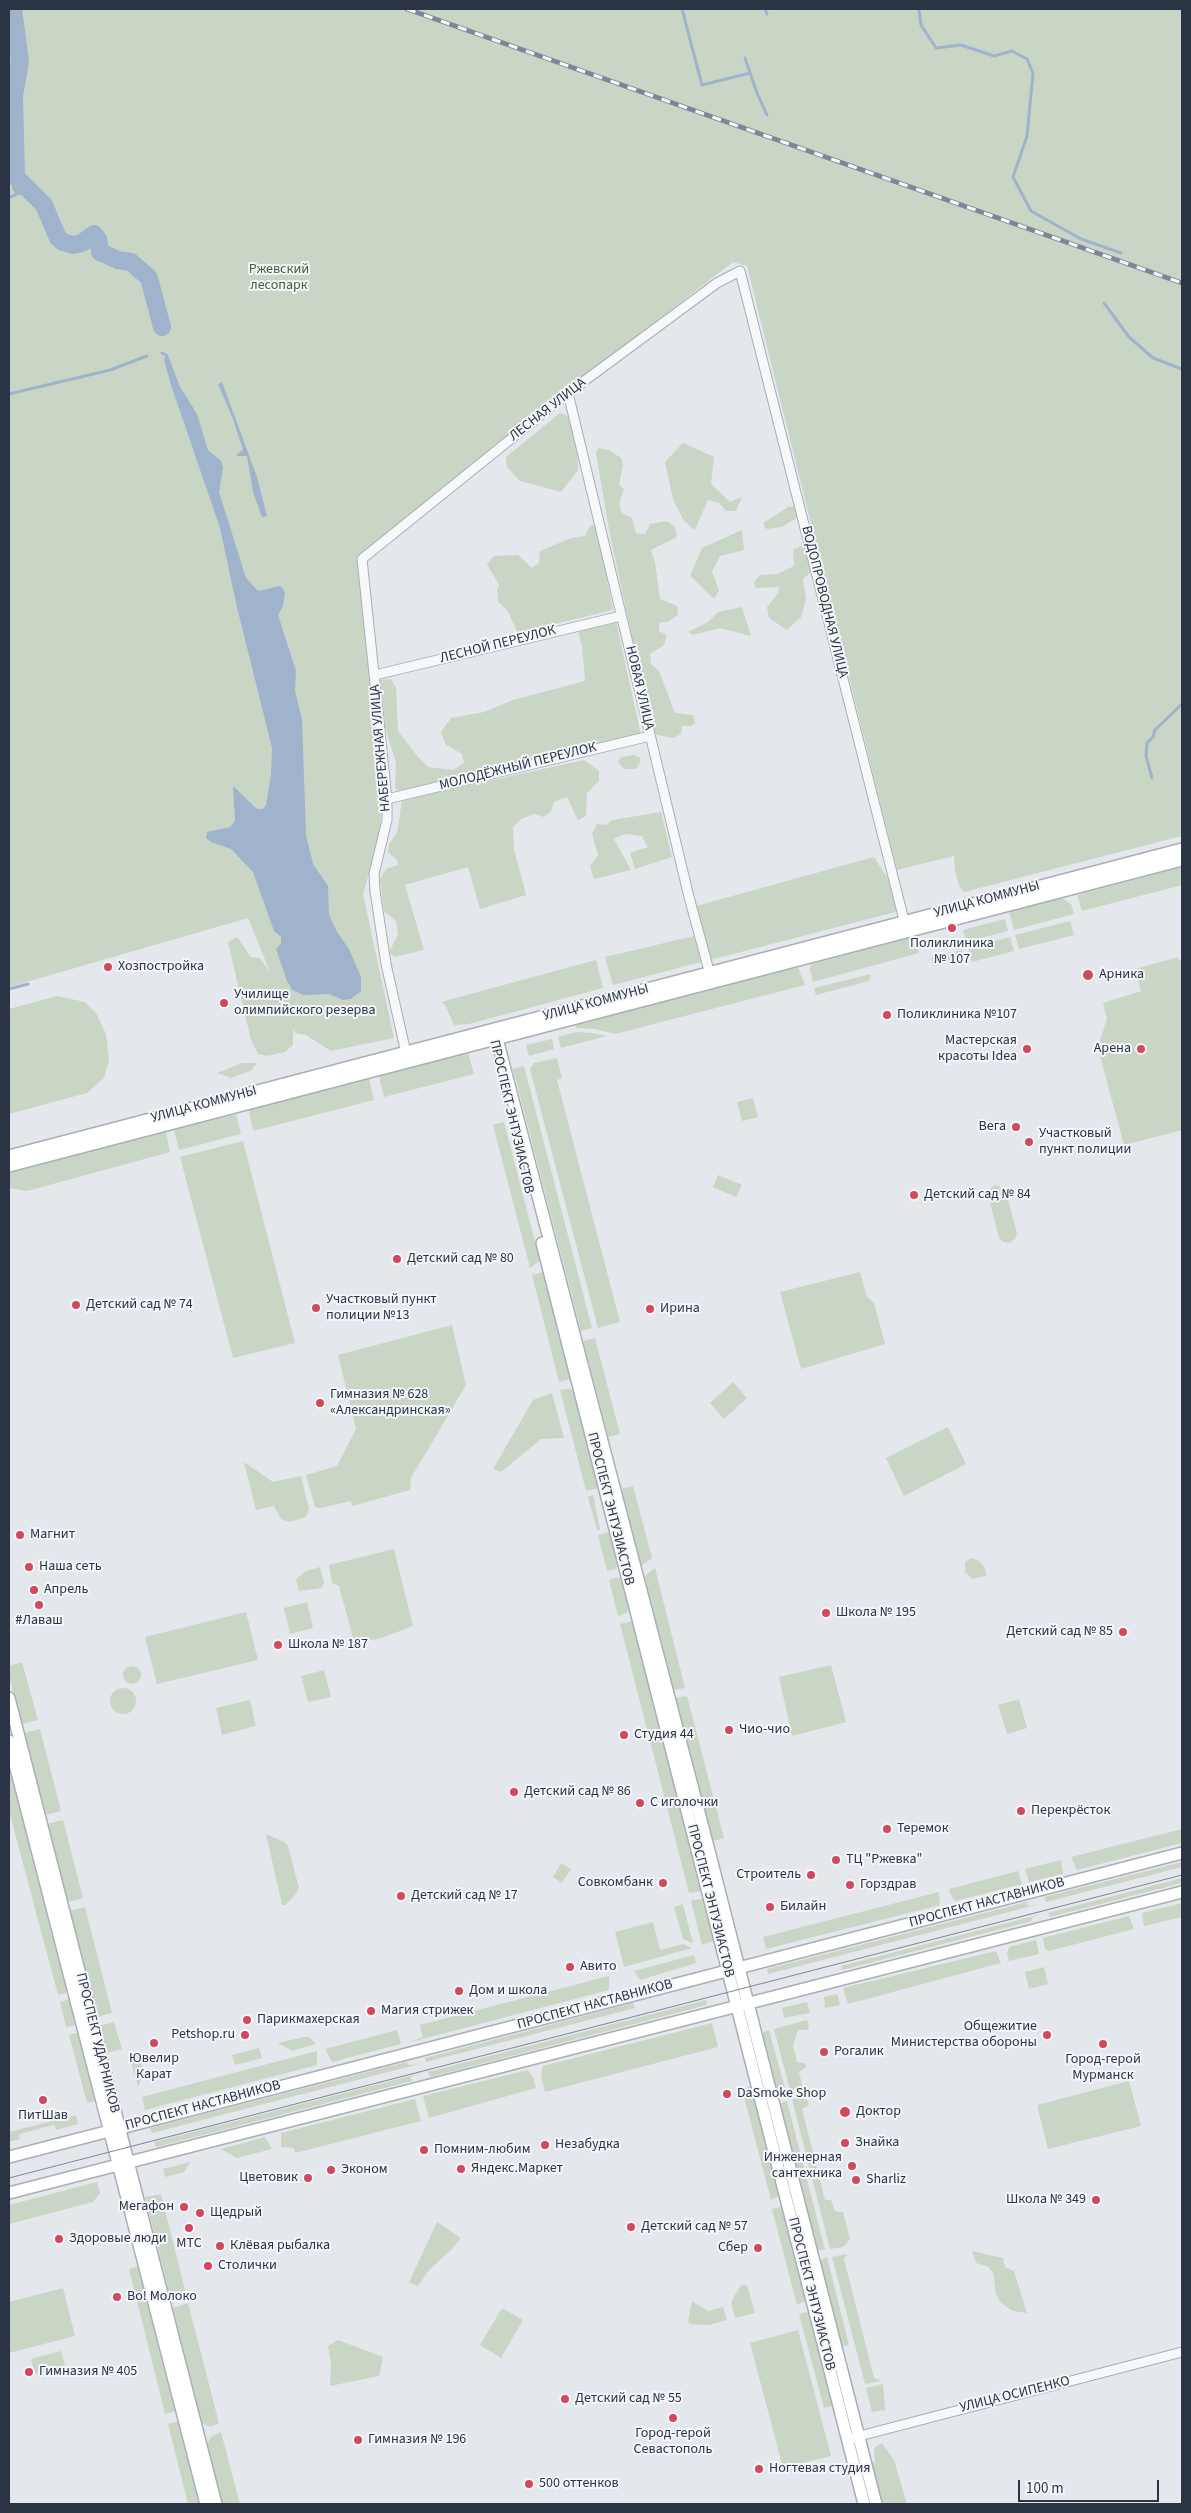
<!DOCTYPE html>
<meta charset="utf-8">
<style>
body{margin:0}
#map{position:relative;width:1191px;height:2513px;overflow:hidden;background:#e4e7ec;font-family:"Source Sans 3",sans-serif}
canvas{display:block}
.frame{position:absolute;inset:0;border:10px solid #2b3445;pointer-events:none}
.scale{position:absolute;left:1018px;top:2480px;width:141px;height:22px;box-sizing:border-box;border:2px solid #2b3445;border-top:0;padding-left:6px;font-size:15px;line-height:18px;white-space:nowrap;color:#2b3445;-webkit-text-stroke:4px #f4f6f9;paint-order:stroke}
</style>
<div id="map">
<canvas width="1191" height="2513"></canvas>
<div class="frame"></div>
<div class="scale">100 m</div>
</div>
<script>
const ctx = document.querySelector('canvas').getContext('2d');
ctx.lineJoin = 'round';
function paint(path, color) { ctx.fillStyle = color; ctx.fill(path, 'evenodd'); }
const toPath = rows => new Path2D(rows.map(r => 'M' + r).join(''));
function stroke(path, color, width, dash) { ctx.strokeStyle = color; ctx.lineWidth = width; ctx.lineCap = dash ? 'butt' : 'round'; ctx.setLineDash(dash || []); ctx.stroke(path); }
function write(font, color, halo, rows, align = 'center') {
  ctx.font = font + ' "Source Sans 3",sans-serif'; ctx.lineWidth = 4; ctx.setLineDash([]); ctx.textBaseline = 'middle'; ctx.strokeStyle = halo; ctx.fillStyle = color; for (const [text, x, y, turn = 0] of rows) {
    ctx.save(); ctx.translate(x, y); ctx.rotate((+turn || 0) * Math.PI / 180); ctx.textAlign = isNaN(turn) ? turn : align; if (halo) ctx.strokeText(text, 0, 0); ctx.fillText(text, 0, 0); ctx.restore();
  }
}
paint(toPath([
 [9,9,1182,9,1182,836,964,892,959,886,955,871,954,856,897,870,747,266,733,262,574,384,360,564,375,738,383,803,377,845,363,894,394,1038,331,1051,306,1035,295,1033,293,1029,293,1045,285,1052,267,1056,258,1054,251,1040,228,942,237,937,251,957,260,958,270,972,248,918,9,987],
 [560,413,568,416,577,447,578,470,561,492,520,481,507,467,506,457],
 [683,443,714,457,711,484,730,502,742,497,736,511,726,511,719,503,708,500,695,530,684,521,673,499,665,462],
 [598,448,609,450,621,458,623,466,619,485,624,489,619,504,622,513,632,518,636,533,645,534,650,524,667,521,675,527,677,537,651,550,655,562,660,599,677,606,678,615,669,621,659,623,659,631,667,635,664,645,650,654,651,664,659,671,675,713,693,715,695,722,692,726,682,726,681,734,673,738,653,734,610,535,596,453],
 [797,506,798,517,782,527,766,529,763,523,788,507],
 [596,524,613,610,518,633,507,610,498,602,497,590,499,585,487,564,494,556,518,555,532,568,539,563,540,551,571,538,585,536,590,526],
 [742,530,744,550,720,556,712,571,719,591,714,599,690,576,702,548],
 [801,546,809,550,811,572,803,579,806,599,801,617,787,630,769,618,767,607,778,593,779,587,756,588,754,582,760,575,777,574,794,566,793,550],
 [742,607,751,636,720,628,693,635,688,632,708,622,718,612],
 [616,621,641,735,400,792,395,789,396,762,381,715,379,680,391,679,396,688,398,731,418,757,428,767,453,770,464,763,462,754,446,745,441,732,451,718,484,712,513,700,585,681,582,646,578,631],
 [634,755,640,758,640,763,636,769,624,769,618,762,621,757],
 [584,760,599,771,599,781,587,793,586,816,578,820,567,797,554,802,551,811,544,817,534,814,521,819,513,827,514,849,526,895,480,909,468,867,405,885,424,950,395,957,389,952,398,935,396,921,384,911,380,879,386,869,398,865,397,860,388,852,389,844,397,833,402,800],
 [661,812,672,857,635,869,630,853,648,847,642,836,625,834,614,839,631,870,594,879,590,866,598,855,592,834,597,824,606,825,612,820],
 [874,857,892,885,899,911,710,960,696,906],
 [1182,867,1182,885,1082,911,1077,895],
 [1062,898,1071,904,1074,914,1014,930,1009,912],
 [1005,919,1008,931,966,942,963,930],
 [1070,921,1074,935,1019,949,1015,935],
 [694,936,701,962,613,985,605,957],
 [913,937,919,953,813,982,810,969,812,964],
 [1010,937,1014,951,972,962,968,948],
 [962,950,964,959,933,966,931,957],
 [1178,957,1179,961,1182,960,1182,1130,1124,1145,1100,1056,1099,1043,1107,1019,1103,1003,1141,991,1135,969],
 [596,960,603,988,469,1024,454,1025,445,1005,441,1002],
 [798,967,805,985,615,1034,594,1029,576,1028,576,1025],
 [871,974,869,981,816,995,814,988],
 [57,996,85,1002,96,1013,106,1034,109,1060,104,1078,87,1093,9,1114,9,1009],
 [576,1032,592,1033,607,1036,561,1048,558,1037],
 [552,1039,554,1049,529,1056,526,1045],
 [468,1053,474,1074,384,1097,379,1076],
 [557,1058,562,1078,557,1080,620,1322,598,1328,530,1069,534,1063],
 [242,1063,257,1063,250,1071,231,1078,217,1073],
 [524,1066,592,1328,581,1331,513,1069],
 [369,1079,374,1100,253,1131,249,1110],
 [753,1098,758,1117,742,1121,737,1102],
 [236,1114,241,1134,179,1150,174,1130],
 [504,1122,540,1261,530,1268,493,1125],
 [166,1132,170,1152,27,1191,9,1188,9,1173],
 [243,1141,295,1343,233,1358,180,1157],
 [718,1175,742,1185,736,1197,713,1187],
 [995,1185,1005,1189,1017,1233,1015,1239,1010,1243,1004,1242,999,1238,988,1195,990,1189],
 [543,1272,570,1379,559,1382,532,1275],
 [860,1272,867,1297,874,1303,885,1344,801,1369,780,1292],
 [452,1325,466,1385,411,1478,410,1490,352,1506,351,1501,321,1508,315,1507,306,1475,337,1466,356,1429,338,1355],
 [595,1338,620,1434,608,1437,583,1341],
 [733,1382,747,1398,724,1419,710,1403],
 [569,1389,573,1390,598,1488,586,1491,560,1390],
 [552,1393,564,1438,541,1439,501,1472,493,1469,533,1400],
 [948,1427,966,1464,904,1496,886,1458],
 [244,1462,273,1482,301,1476,309,1509,306,1517,289,1522,281,1519,274,1506,256,1510],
 [633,1486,652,1558,641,1566,621,1489],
 [593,1495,600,1529,597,1530,588,1497],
 [609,1532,618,1564,615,1569,607,1571,598,1535],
 [394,1549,413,1626,379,1639,354,1641,339,1586,332,1583,329,1565],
 [971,1558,979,1561,985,1568,986,1576,973,1579,965,1572,965,1562],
 [320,1567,324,1583,322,1588,299,1591,296,1579,306,1571],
 [655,1568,685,1688,673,1690,644,1577],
 [617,1577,621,1579,629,1608,627,1613,618,1616,609,1580],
 [307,1602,313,1628,290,1634,284,1608],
 [246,1612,258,1660,157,1684,145,1637],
 [632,1621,701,1891,689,1893,620,1624],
 [22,1662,38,1720,21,1724,9,1676,9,1666],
 [831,1665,846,1722,792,1736,779,1677],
 '123 1675a9 9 0 1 1 18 0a9 9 0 1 1-18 0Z',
 [324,1670,331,1697,308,1702,301,1676],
 '110 1701a13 13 0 1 1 26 0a13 13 0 1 1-26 0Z',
 [687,1696,724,1838,712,1841,675,1698],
 [1019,1699,1027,1728,1007,1734,998,1705],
 [250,1700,256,1726,222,1735,216,1708],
 [40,1729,61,1811,45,1815,24,1733],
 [9,1767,13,1773,69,1992,58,1995,9,1811],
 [63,1820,83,1898,67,1902,47,1824],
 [1182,1829,1182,1843,1077,1870,1071,1857],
 [266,1834,284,1842,288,1846,299,1888,297,1893,285,1905,282,1905],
 [1061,1860,1063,1874,1029,1882,1025,1869],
 [1182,1862,1182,1867,1046,1902,1044,1897],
 [561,1863,571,1869,562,1883,553,1877],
 [1018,1871,1022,1884,955,1901,951,1895,949,1889],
 [1182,1878,1182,1883,1050,1917,1048,1913],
 [939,1892,940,1905,766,1949,763,1937],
 [703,1899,714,1941,702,1945,691,1900],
 [1027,1902,1028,1906,1040,1904,768,1974,767,1969],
 [1182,1903,1182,1917,1144,1926,1142,1913],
 [683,1904,683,1905,693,1943,683,1939,674,1907],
 [85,1907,112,2013,97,2017,69,1911],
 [1042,1914,1031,1918,1032,1921,842,1970,841,1966],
 [1129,1916,1134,1929,1049,1951,1045,1949,1043,1938],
 [653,1922,660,1950,683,1944,692,1948,624,1967,615,1932],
 [1036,1940,1039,1954,1009,1961,1007,1954,1009,1947],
 [996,1951,1001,1963,848,2004,843,1988],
 [694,1955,696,1963,640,1980,634,1971],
 [1044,1967,1048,1984,1029,1989,1025,1972],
 [609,1976,609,1990,407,2043,423,2037,420,2025],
 [837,1994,840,2005,825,2008,824,1997],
 [70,1999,77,2025,66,2027,60,2002],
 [706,2000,707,2005,430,2077,428,2072],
 [807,2002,810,2013,784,2018,782,2008],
 [633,2003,635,2008,426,2062,425,2058],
 [807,2020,809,2027,807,2030,798,2030,793,2045,797,2062,805,2063,806,2067,799,2072,802,2085,810,2084,790,2090,774,2029],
 [114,2022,122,2049,106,2053,99,2026],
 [712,2023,718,2047,545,2092,541,2075,543,2066],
 [397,2030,401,2044,332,2062,325,2049],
 [769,2030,786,2092,781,2094,776,2091,761,2033],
 [79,2032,97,2101,87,2103,69,2035],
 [304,2037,309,2037,316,2044,292,2051,278,2043],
 [259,2048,262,2058,235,2065,232,2055],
 [137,2051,144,2073,138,2087,129,2054],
 [317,2051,317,2065,145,2110,142,2097],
 [407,2062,408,2065,419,2064,152,2133,150,2128],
 [528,2070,533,2077,536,2088,429,2118,423,2096],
 [422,2073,411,2077,412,2081,156,2147,154,2142],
 [1129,2081,1141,2126,1048,2149,1037,2105],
 [752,2086,780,2195,771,2200,742,2089],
 [806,2097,809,2105,802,2109,825,2200,831,2200,835,2211,843,2212,850,2239,843,2247,830,2249,792,2099],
 [415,2099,421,2121,295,2153,294,2148,281,2147,281,2133],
 [787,2101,825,2250,816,2250,780,2107,781,2103],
 [76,2115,78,2124,56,2130,54,2125,19,2134,20,2139,9,2142,9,2132],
 [265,2137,272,2149,237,2158,221,2149],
 [190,2162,184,2172,165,2177,163,2169],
 [97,2182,100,2193,93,2202,9,2224,9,2205],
 [161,2194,186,2294,173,2297,170,2296,145,2197],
 [780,2207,783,2208,807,2300,797,2305,772,2209],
 [437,2222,461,2238,451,2250,430,2269,418,2286,409,2282],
 [972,2251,1003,2258,1005,2267,1014,2271,1027,2313,1013,2311,1001,2303,996,2294,993,2272,987,2266,976,2263],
 [848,2254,844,2259,874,2378,881,2381,865,2384,832,2257],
 [827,2257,849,2345,841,2347,819,2261],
 [141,2266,177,2411,165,2414,129,2269],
 [741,2285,747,2285,755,2313,735,2318,731,2302],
 [63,2288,75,2336,9,2353,9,2302],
 [692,2301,708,2311,723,2307,727,2320,709,2325,690,2324,688,2321],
 [188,2303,219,2423,210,2427,202,2423,173,2308],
 [502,2308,523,2320,501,2358,480,2345],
 [806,2312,810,2314,834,2406,824,2408,799,2314],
 [798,2330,831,2456,783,2468,750,2343],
 [338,2340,383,2357,379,2376,330,2386,331,2364,328,2346],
 [61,2351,65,2365,35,2374,31,2359],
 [883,2384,885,2410,872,2412,866,2388],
 [180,2421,201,2504,188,2504,168,2424],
 [221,2432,240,2504,222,2504,207,2443,212,2436],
 [882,2443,894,2460,907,2504,882,2504,871,2463,875,2462,874,2448]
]), '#c9d6c5');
paint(toPath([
 [16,172,30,185,32,194,25,196,16,194,12,189,12,179],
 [142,271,150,276,166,320,162,327,159,328,152,319,151,304,146,296,146,279],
 [166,355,168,355,180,387,197,414,208,450,221,461,223,468,219,492,246,578,258,591,279,586,282,587,285,593,283,606,278,615,296,671,295,691,302,719,306,835,313,864,328,886,329,915,337,932,349,949,361,977,361,991,351,999,343,1000,329,994,304,995,292,990,287,981,276,949,281,944,281,937,274,931,253,872,231,849,211,842,206,838,207,832,230,827,235,821,233,786,257,809,263,809,266,805,271,774,272,748,236,603,220,528,171,385,164,360],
 [222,382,257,477,267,516,262,517,253,492,247,456,237,456,237,454,243,450,233,419,218,384]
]), '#9fb4cc');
stroke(toPath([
 [682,9,702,85,750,73],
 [765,9,767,14],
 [919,9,921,25,936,48,961,45,994,56,1012,51,1027,59,1033,73,1027,136,1013,177,1031,211,1081,239,1121,253],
 [745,58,757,93,767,115],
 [9,198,19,193],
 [1104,303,1129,337,1153,358,1182,369],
 [162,353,166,355],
 [9,394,110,370,147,356],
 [1152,778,1146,756,1147,743,1153,737,1155,730,1182,704],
 [9,989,28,984]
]), '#9fb4cc', 3);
stroke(toPath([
 [13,9,20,61,14,96,16,177,44,205,58,238,63,242,73,245,82,243,94,234,98,239,100,252,118,260,131,262,149,278,162,327]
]), '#9fb4cc', 18);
const street = toPath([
 [568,393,689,897,711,978],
 [375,675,621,616],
 [387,799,650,736],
 [406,1053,386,964,375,891,374,874,387,820,387,799,362,559,568,393,717,283,740,271,906,928],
 [848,2439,1182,2352]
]);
const secondary = toPath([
 [491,1030,497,1039,708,1847,876,2504],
 [9,1156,1182,849],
 [9,1166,1182,860],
 [542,1243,864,2504],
 [9,1698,216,2504],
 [9,1741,206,2504],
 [9,2157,1182,1853],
 [9,2193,1182,1892]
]);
stroke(street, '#a9aeb7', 11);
stroke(secondary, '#a9aeb7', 14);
stroke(street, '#f7f8fa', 9);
stroke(secondary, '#fff', 11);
stroke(toPath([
 [9,2178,1182,1875]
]), '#7d8696', 1);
const rail = toPath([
 [407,9,1182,283]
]);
stroke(rail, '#7d8696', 5);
stroke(rail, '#f4f6f9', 3, [9]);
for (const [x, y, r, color] of [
 [952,928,5,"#d1495b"],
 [108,967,5,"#d1495b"],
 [1088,975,6,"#d1495b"],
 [224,1003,5,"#d1495b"],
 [887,1015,5,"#d1495b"],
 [1027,1049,5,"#d1495b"],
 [1141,1049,5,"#d1495b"],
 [1016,1127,5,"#d1495b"],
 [1029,1142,5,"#d1495b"],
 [914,1195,5,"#d1495b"],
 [397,1259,5,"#d1495b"],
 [76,1305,5,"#d1495b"],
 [316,1308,5,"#d1495b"],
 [650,1309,5,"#d1495b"],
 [320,1403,5,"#d1495b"],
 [20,1535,5,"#d1495b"],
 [29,1567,5,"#d1495b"],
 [34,1590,5,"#d1495b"],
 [39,1605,5,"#d1495b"],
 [826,1613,5,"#d1495b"],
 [1123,1632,5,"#d1495b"],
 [278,1645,5,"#d1495b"],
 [729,1730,5,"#d1495b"],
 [624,1735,5,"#d1495b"],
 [514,1792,5,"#d1495b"],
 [640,1803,5,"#d1495b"],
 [1021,1811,5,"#d1495b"],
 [887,1829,5,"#d1495b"],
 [836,1860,5,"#d1495b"],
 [811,1875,5,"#d1495b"],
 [663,1883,5,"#d1495b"],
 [850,1885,5,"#d1495b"],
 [401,1896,5,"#d1495b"],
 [770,1907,5,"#d1495b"],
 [570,1967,5,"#d1495b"],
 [459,1991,5,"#d1495b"],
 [371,2011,5,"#d1495b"],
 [247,2020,5,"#d1495b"],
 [245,2035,5,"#d1495b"],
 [1047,2035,5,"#d1495b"],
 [154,2043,5,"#d1495b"],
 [1103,2044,5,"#d1495b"],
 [824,2052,5,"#d1495b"],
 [727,2094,5,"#d1495b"],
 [43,2100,5,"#d1495b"],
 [845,2112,6,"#d1495b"],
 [845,2143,5,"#d1495b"],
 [545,2145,5,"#d1495b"],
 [424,2150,5,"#d1495b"],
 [852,2166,5,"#d1495b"],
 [461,2169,5,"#d1495b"],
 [331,2170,5,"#d1495b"],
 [308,2178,5,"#d1495b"],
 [856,2180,5,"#d1495b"],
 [1096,2200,5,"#d1495b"],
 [184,2207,5,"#d1495b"],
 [200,2213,5,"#d1495b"],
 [631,2227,5,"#d1495b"],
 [189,2228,5,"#d1495b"],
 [59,2239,5,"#d1495b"],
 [220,2246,5,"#d1495b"],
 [758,2248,5,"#d1495b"],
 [208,2266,5,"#d1495b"],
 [117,2297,5,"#d1495b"],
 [29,2372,5,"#d1495b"],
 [565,2399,5,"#d1495b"],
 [673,2418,5,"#d1495b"],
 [358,2440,5,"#d1495b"],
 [759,2469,5,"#d1495b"],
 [529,2484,5,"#d1495b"]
]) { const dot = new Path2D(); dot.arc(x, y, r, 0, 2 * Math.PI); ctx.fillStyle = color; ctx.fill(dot); stroke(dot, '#f4f6f9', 2); }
write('14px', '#3f6138', '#f4f6f9', [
 ["Ржевский",279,270],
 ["лесопарк",279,286]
]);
write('14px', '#2b3445', '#f4f6f9', [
 ["ЛЕСНАЯ УЛИЦА",548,410,-38],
 ["ВОДОПРОВОДНАЯ УЛИЦА",824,602,76],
 ["ЛЕСНОЙ ПЕРЕУЛОК",498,645,-14],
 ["НОВАЯ УЛИЦА",639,688,77],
 ["НАБЕРЕЖНАЯ УЛИЦА",381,748,-95],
 ["МОЛОДЁЖНЫЙ ПЕРЕУЛОК",518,767,-14],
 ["УЛИЦА КОММУНЫ",987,900,-15],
 ["УЛИЦА КОММУНЫ",596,1003,-15],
 ["УЛИЦА КОММУНЫ",204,1105,-15],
 ["ПРОСПЕКТ ЭНТУЗИАСТОВ",511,1117,77],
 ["ПРОСПЕКТ ЭНТУЗИАСТОВ",610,1509,76],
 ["ПРОСПЕКТ ЭНТУЗИАСТОВ",710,1901,76],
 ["ПРОСПЕКТ НАСТАВНИКОВ",987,1903,-15],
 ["ПРОСПЕКТ НАСТАВНИКОВ",595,2005,-15],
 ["ПРОСПЕКТ УДАРНИКОВ",97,2043,76],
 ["ПРОСПЕКТ НАСТАВНИКОВ",203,2106,-15],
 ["ПРОСПЕКТ ЭНТУЗИАСТОВ",811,2294,76],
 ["УЛИЦА ОСИПЕНКО",1015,2395,-14]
]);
write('14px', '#2b3445', '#f4f6f9', [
 ["Поликлиника",952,944,"center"],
 ["№ 107",952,960,"center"],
 ["Хозпостройка",118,967],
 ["Арника",1099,975],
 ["Училище",234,995],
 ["олимпийского резерва",234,1011],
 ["Поликлиника №107",897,1015],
 ["Мастерская",1017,1041,"right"],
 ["красоты Idea",1017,1057,"right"],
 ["Арена",1131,1049,"right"],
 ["Вега",1006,1127,"right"],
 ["Участковый",1039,1134],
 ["пункт полиции",1039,1150],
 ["Детский сад № 84",924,1195],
 ["Детский сад № 80",407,1259],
 ["Участковый пункт",326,1300],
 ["полиции №13",326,1316],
 ["Детский сад № 74",86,1305],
 ["Ирина",660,1309],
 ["Гимназия № 628",330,1395],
 ["«Александринская»",330,1411],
 ["Магнит",30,1535],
 ["Наша сеть",39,1567],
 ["Апрель",44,1590],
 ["Школа № 195",836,1613],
 ["#Лаваш",39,1621,"center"],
 ["Детский сад № 85",1113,1632,"right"],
 ["Школа № 187",288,1645],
 ["Чио-чио",739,1730],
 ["Студия 44",634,1735],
 ["Детский сад № 86",524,1792],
 ["С иголочки",650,1803],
 ["Перекрёсток",1031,1811],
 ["Теремок",897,1829],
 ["ТЦ \"Ржевка\"",846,1860],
 ["Строитель",801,1875,"right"],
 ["Совкомбанк",653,1883,"right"],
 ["Горздрав",860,1885],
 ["Детский сад № 17",411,1896],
 ["Билайн",780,1907],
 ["Авито",580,1967],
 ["Дом и школа",469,1991],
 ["Магия стрижек",381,2011],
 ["Парикмахерская",257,2020],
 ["Общежитие",1037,2027,"right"],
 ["Министерства обороны",1037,2043,"right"],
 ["Petshop.ru",235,2035,"right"],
 ["Рогалик",834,2052],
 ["Ювелир",154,2059,"center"],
 ["Карат",154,2075,"center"],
 ["Город-герой",1103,2060,"center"],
 ["Мурманск",1103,2076,"center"],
 ["DaSmoke Shop",737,2094],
 ["Доктор",856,2112],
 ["ПитШав",43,2116,"center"],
 ["Знайка",855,2143],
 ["Незабудка",555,2145],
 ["Помним-любим",434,2150],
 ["Инженерная",842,2158,"right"],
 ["сантехника",842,2174,"right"],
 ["Яндекс.Маркет",471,2169],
 ["Эконом",341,2170],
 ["Цветовик",298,2178,"right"],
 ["Sharliz",866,2180],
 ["Школа № 349",1086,2200,"right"],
 ["Мегафон",174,2207,"right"],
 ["Щедрый",210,2213],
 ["Детский сад № 57",641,2227],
 ["Здоровые люди",69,2239],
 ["МТС",189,2244,"center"],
 ["Клёвая рыбалка",230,2246],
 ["Сбер",748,2248,"right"],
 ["Столички",218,2266],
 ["Во! Молоко",127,2297],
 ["Гимназия № 405",39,2372],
 ["Детский сад № 55",575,2399],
 ["Город-герой",673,2434,"center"],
 ["Севастополь",673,2450,"center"],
 ["Гимназия № 196",368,2440],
 ["Ногтевая студия",769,2469],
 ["500 оттенков",539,2484]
], 'left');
</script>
